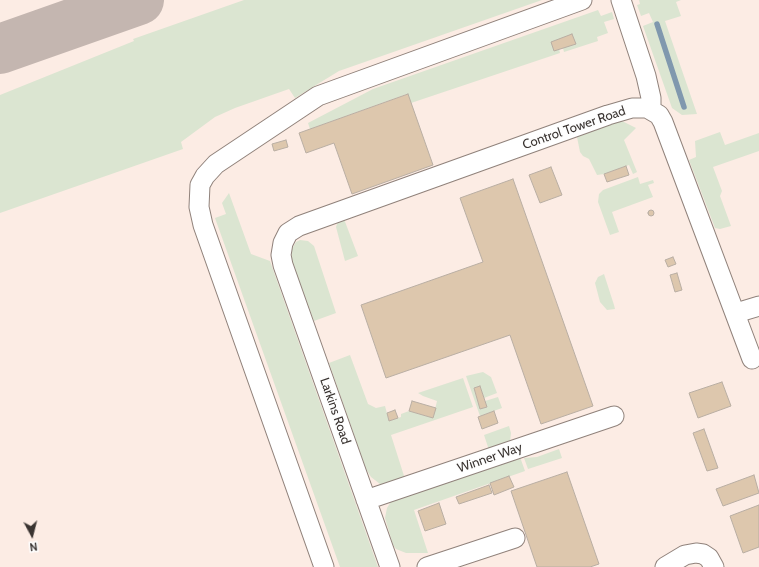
<!DOCTYPE html>
<style>
body{margin:0}
#map{position:relative;width:759px;height:567px;overflow:hidden;background:#fcece4;font-family:Cabin,sans-serif}
canvas{display:block}
.north{position:absolute;left:12px;top:515px;width:40px;height:40px;-webkit-text-stroke:3px #fdfdfd;paint-order:stroke;rotate:173deg;font-size:11px;font-weight:700;line-height:16px;text-align:center;color:#3a3431}
.north::after{content:'';display:block;margin:auto;width:14px;height:18px;background:#3a3431;clip-path:polygon(50% 0,100% 100%,50% 72%,0 100%)}
</style>
<div id="map">
<canvas width="759" height="567"></canvas>
<div class="north">N</div>
</div>
<script>
const ctx = document.querySelector('canvas').getContext('2d');
ctx.lineJoin = 'round';
function paint(path, color) { ctx.fillStyle = color; ctx.fill(path, 'evenodd'); }
const toPath = rows => new Path2D(rows.map(r => 'M' + r).join(''));
function stroke(path, color, width, dash) { ctx.strokeStyle = color; ctx.lineWidth = width; ctx.lineCap = dash ? 'butt' : 'round'; ctx.setLineDash(dash || []); ctx.stroke(path); }
function write(font, color, halo, rows, align = 'center') {
  ctx.font = font + ' Cabin,sans-serif'; ctx.lineWidth = 3; ctx.setLineDash([]); ctx.textBaseline = 'middle'; ctx.strokeStyle = halo; ctx.fillStyle = color; for (const [text, x, y, turn = 0] of rows) {
    ctx.save(); ctx.translate(x, y); ctx.rotate((+turn || 0) * Math.PI / 180); ctx.textAlign = isNaN(turn) ? turn : align; if (halo) ctx.strokeText(text, 0, 0); ctx.fillText(text, 0, 0); ctx.restore();
  }
}
paint(toPath([
 [244,0,542,0,339,71,295,98,289,89,235,108,215,117,181,142,183,149,0,213,0,95,134,41,133,39],
 [639,0,681,0,676,2,681,16,665,21,697,114,682,115,672,108,643,26,653,22,649,13,641,16,637,5,640,4],
 [598,10,601,16,612,12,614,19,604,22,608,33,597,37,598,41,564,52,563,48,559,49,560,53,411,103,407,94,310,129,308,123,373,89],
 [620,120,636,128,624,140,637,172,633,174,629,165,604,174,597,175,589,159,583,156,580,152,577,137],
 [720,132,725,145,759,133,759,151,713,167,722,191,720,196,731,226,720,229,715,228,689,160,696,157,695,141],
 [638,177,640,184,653,180,654,183,648,185,653,197,612,212,619,232,610,235,598,202,599,194,603,190],
 [229,193,251,254,270,261,378,567,340,567,215,218,226,214,222,203],
 [344,219,358,256,345,261,336,227,338,221],
 [300,240,308,241,314,246,336,313,314,321,291,259,292,249,296,242],
 [604,274,614,305,615,309,607,310,600,302,595,283,598,277],
 [350,355,368,404,376,408,385,406,389,421,401,417,401,414,409,411,433,418,437,401,423,396,418,393,463,378,473,407,391,435,405,479,387,485,380,484,371,477,366,469,329,363],
 [483,372,491,377,497,393,484,398,480,387,474,388,480,409,487,407,485,401,498,397,502,408,480,416,466,376],
 [509,426,511,433,510,442,489,450,484,435],
 [559,449,562,458,528,469,524,458,537,457],
 [520,457,525,471,414,510,428,553,406,553,396,549,393,545,385,518,387,508,392,500]
]), '#dbe5d1');
stroke(toPath([
 [657,24,684,107]
]), '#8098ae', 5.5);
stroke(toPath([
 [0,49,139,0]
]), '#c4b6b0', 50);
const building = toPath([
 [572,34,576,44,554,51,551,42,572,34],
 [408,94,433,165,352,194,334,143,306,153,299,133,408,94],
 [286,140,288,147,274,151,272,144,286,140],
 [626,166,629,175,607,182,604,174,626,166],
 [551,167,562,195,540,203,529,175,551,167],
 [513,179,593,406,541,424,510,335,386,378,361,305,483,262,460,198,513,179],
 '648 213a3 3 0 1 1 6 0a3 3 0 1 1-6 0Z',
 [673,257,676,264,668,267,665,260,673,257],
 [677,273,682,290,675,292,670,275,677,273],
 [722,382,731,406,698,418,689,393,722,382],
 [480,386,487,407,480,409,474,388,480,386],
 [412,401,436,408,433,418,409,411,412,401],
 [395,410,398,418,389,421,387,413,395,410],
 [494,411,498,423,482,429,478,417,494,411],
 [704,429,718,468,707,471,693,433,704,429],
 [567,472,599,564,590,567,537,567,511,491,567,472],
 [754,475,759,493,723,506,716,489,754,475],
 [509,476,514,487,494,495,490,483,509,476],
 [489,485,492,493,459,504,456,497,489,485],
 [439,503,446,524,425,531,418,511,439,503],
 [759,505,759,547,743,553,730,516,759,505]
]);
paint(building, '#ddc7ad');
stroke(building, '#b9aea3', 1);
const minor = toPath([
 [621,0,646,76,651,98,651,109],
 [736,313,759,306],
 [366,500,614,416],
 [324,567,203,225,199,207,200,185,205,176,216,164,318,96,582,0],
 [390,567,283,265,281,255,283,243,288,233,299,226,608,115,632,108,647,108,659,115,663,122,752,359],
 [427,567,515,538],
 [665,567,685,555,696,553,703,554,709,558,714,567]
]);
stroke(minor, '#90827b', 21);
stroke(minor, '#fff', 19);
write('13px', '#3a3431', '#fdfdfd', [
 ["Control Tower Road",574,128,-19],
 ["Larkins Road",335,411,71],
 ["Winner Way",490,458,-19]
]);
</script>
